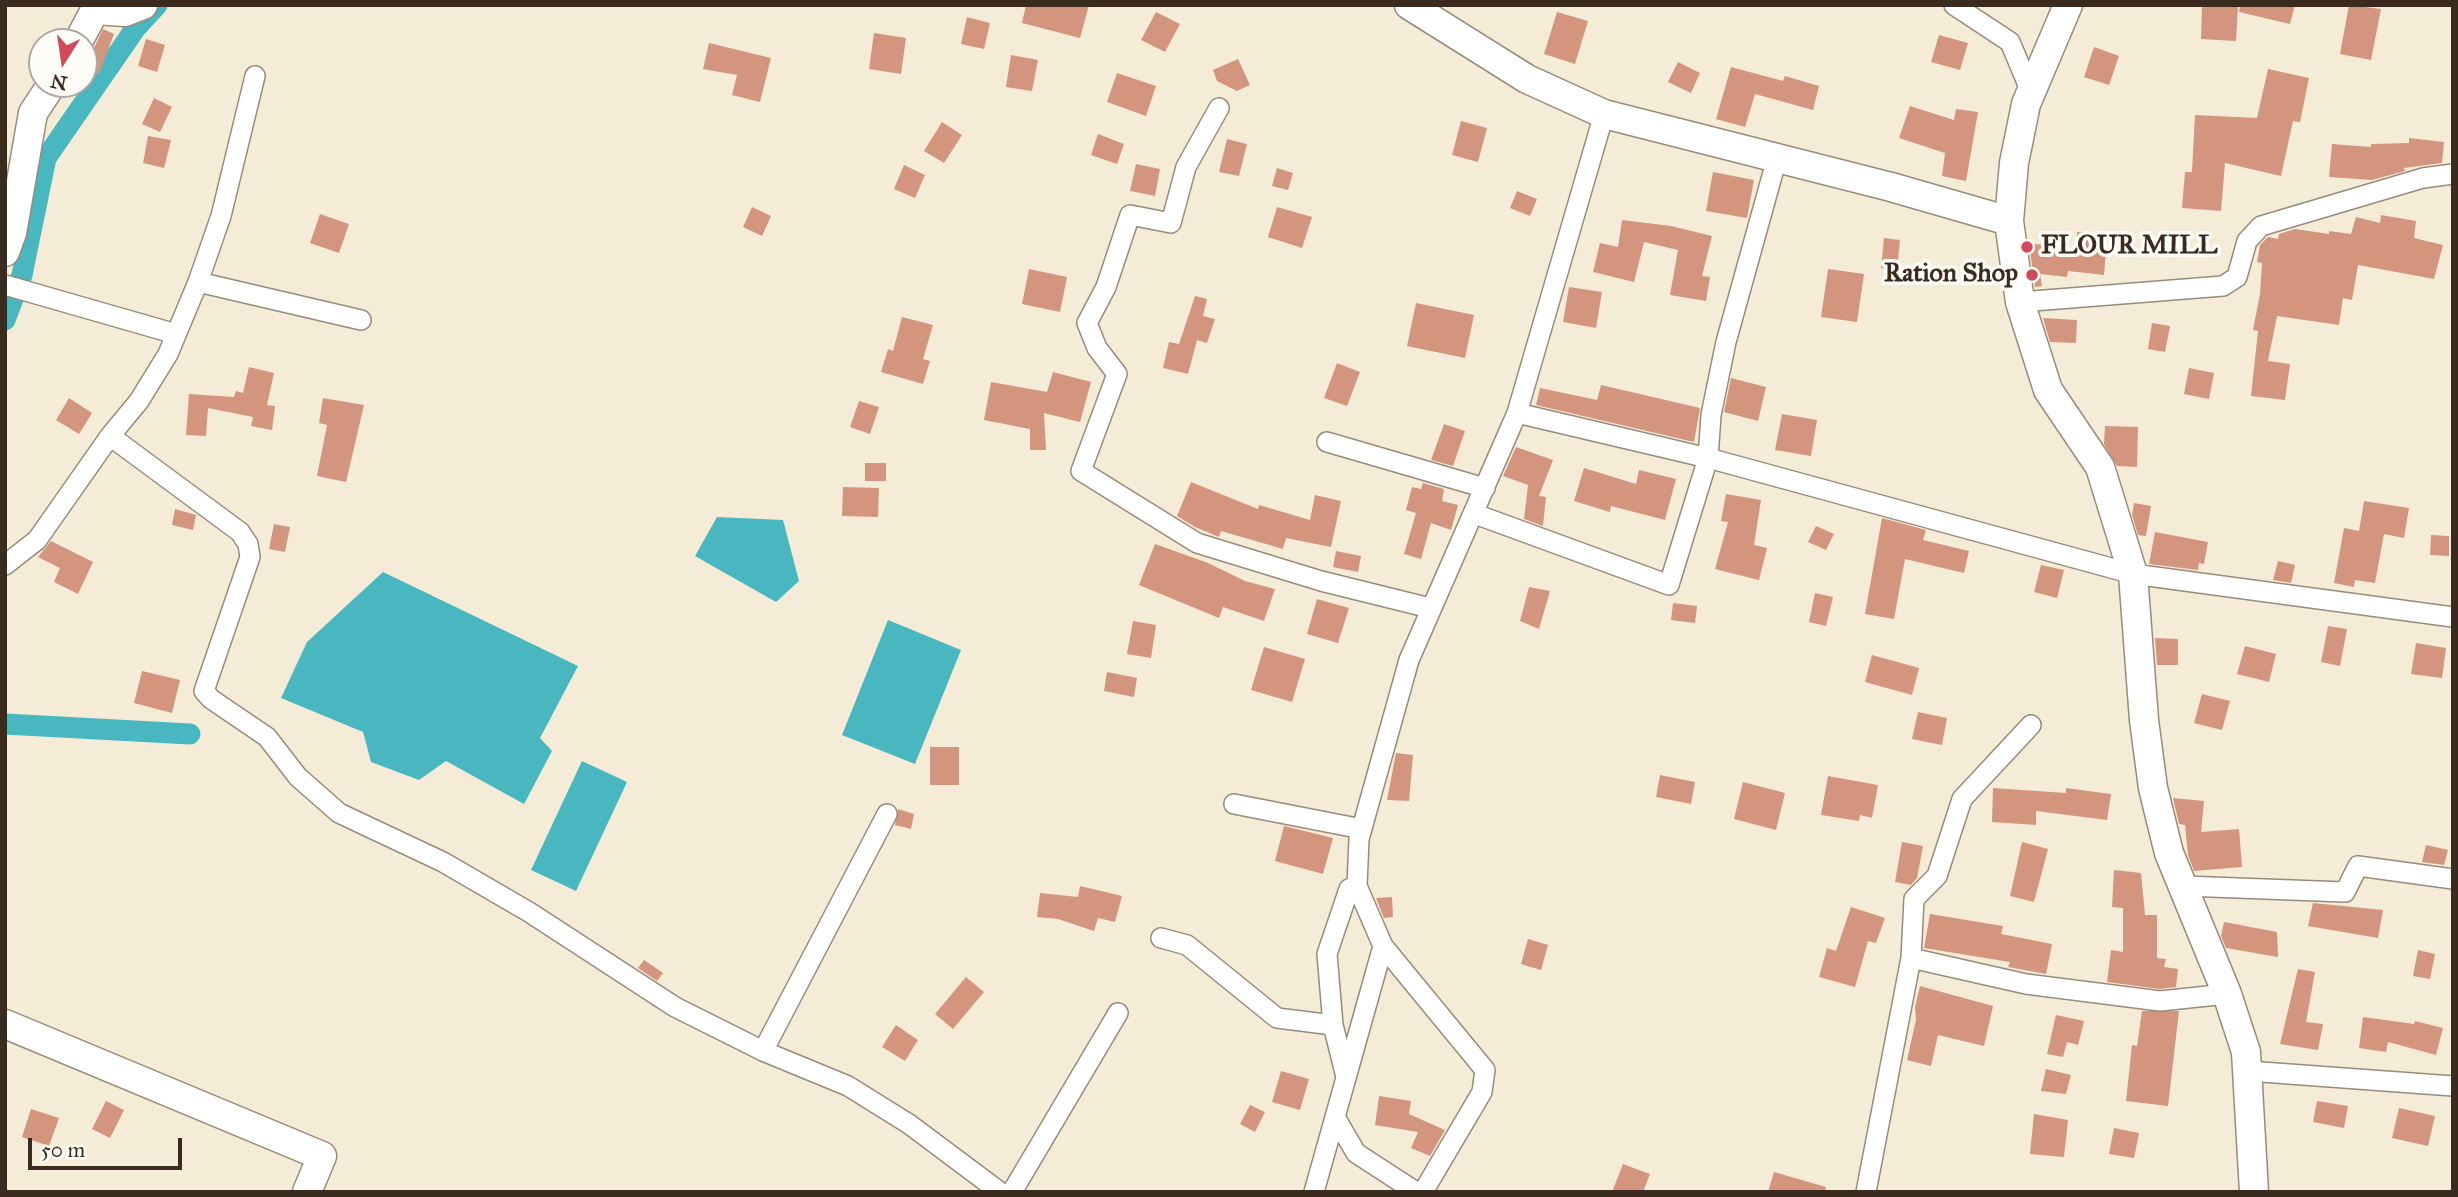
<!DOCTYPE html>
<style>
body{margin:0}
#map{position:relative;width:2458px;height:1197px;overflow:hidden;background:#f5ecd8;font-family:"IM FELL Great Primer",serif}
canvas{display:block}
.frame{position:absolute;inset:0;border:7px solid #3b2a1e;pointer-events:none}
.north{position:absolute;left:28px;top:28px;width:70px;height:70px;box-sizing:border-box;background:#fdfcf7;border:2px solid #afa8a0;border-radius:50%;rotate:192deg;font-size:19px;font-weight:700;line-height:28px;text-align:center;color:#3b2a1e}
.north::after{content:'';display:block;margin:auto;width:24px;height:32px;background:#d1495b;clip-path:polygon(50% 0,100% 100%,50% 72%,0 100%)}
.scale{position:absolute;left:28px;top:1138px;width:154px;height:32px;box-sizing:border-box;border:4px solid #3b2a1e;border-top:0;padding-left:9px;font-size:21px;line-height:24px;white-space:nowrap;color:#3b2a1e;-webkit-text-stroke:5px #fdfcf7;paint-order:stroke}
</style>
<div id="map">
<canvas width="2458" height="1197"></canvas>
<div class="frame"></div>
<div class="north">N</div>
<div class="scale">50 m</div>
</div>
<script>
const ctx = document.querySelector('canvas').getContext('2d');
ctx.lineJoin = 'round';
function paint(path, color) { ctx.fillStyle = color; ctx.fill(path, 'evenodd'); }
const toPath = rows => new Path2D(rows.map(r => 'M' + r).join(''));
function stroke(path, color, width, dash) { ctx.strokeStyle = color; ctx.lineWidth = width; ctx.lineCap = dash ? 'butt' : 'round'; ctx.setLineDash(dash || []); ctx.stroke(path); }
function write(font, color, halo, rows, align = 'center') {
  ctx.font = font + ' "IM FELL Great Primer",serif'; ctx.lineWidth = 7; ctx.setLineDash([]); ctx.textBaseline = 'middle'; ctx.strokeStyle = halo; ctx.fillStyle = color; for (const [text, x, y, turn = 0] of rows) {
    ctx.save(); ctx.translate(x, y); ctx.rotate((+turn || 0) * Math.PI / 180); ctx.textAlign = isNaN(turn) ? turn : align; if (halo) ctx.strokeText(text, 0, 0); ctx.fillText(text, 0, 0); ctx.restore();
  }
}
paint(toPath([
 [717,517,783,520,799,581,776,602,695,556],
 [383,572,578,666,540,738,552,751,524,804,446,761,419,780,371,762,363,732,281,698,307,642],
 [888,620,961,650,915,764,842,735],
 [582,761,627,782,576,891,531,870]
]), '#48b7c0');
stroke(toPath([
 [5,320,22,275,46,158,135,29,157,5],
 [5,724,190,734]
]), '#48b7c0', 21);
paint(toPath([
 [1026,5,1089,5,1080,38,1022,23],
 [2202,5,2238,5,2236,41,2201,39],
 [2240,5,2295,5,2290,24,2239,12],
 [2349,5,2381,9,2371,60,2340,54],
 [1156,12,1180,24,1165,52,1141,40],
 [1557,12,1588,21,1575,64,1544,54],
 [967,17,990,23,984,49,961,44],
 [103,29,114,34,99,74,84,68,84,57,93,50],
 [874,33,906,38,901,74,869,69],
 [1939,35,1968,43,1960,70,1931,62],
 [146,39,165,45,157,72,138,66],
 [709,43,771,58,760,102,732,95,737,75,703,69],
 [2094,47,2119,56,2109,85,2084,77],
 [1011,55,1038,60,1032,91,1006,87],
 [1238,59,1250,85,1237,91,1217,81,1213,70],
 [1678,62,1700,73,1691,93,1668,82],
 [1731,67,1783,81,1785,76,1819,86,1813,110,1755,94,1745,127,1716,119],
 [2268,69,2309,78,2300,122,2293,121,2281,176,2225,163,2221,211,2182,208,2185,172,2192,172,2195,115,2257,118],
 [1117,73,1156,86,1146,116,1107,102],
 [154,98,172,107,160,132,142,124],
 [1910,106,1954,120,1956,109,1978,112,1966,181,1942,176,1945,153,1899,138],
 [1461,121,1487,128,1478,162,1452,155],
 [942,122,962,135,944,163,924,151],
 [1098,134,1124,144,1117,164,1091,155],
 [148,136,171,140,164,168,143,163],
 [2409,138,2444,142,2442,163,2404,168,2405,171,2372,180,2329,177,2332,144,2371,147,2371,144,2409,143],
 [1227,139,1247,144,1239,176,1219,172],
 [1136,164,1160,169,1155,196,1130,191],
 [904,165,925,175,915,198,894,189],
 [1277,168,1293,173,1288,190,1272,186],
 [1713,172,1754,180,1747,218,1706,211],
 [1517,191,1537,199,1530,216,1510,208],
 [752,207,771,216,762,236,743,227],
 [1277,207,1312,217,1302,248,1268,237],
 [320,214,349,224,339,253,310,243],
 [2381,215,2416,221,2414,238,2443,245,2434,279,2358,265,2352,300,2343,298,2339,325,2277,316,2268,361,2290,364,2285,400,2251,396,2258,331,2253,330,2260,294,2262,263,2257,262,2260,245,2268,237,2278,239,2279,234,2295,229,2329,234,2329,231,2351,234,2356,217,2380,223],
 [1622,220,1671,226,1712,236,1702,276,1710,277,1706,301,1670,295,1678,250,1644,242,1634,282,1593,272,1600,243,1618,247],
 [2077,232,2094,233,2092,250,2106,252,2104,275,2068,271,2067,277,2040,274,2042,286,2035,287,2029,243,2076,249],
 [1884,238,1900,240,1897,270,1881,268],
 [1029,269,1067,277,1060,312,1022,304],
 [1828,269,1864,274,1857,322,1821,317],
 [1569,287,1602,292,1596,328,1563,322],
 [1195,296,1207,299,1203,316,1215,319,1207,343,1197,340,1188,374,1163,368,1169,342,1179,344],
 [1416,303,1474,315,1465,358,1407,346],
 [902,317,933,325,923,359,930,361,923,384,881,372,888,349,893,351],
 [2043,318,2077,320,2076,343,2050,342],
 [2152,323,2170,326,2165,352,2148,349],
 [1337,363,1360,372,1347,406,1324,398],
 [249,367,274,373,267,405,275,406,272,430,251,426,253,417,208,408,206,436,186,435,189,394,234,397,236,391,243,393],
 [2189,368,2214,373,2209,399,2184,394],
 [1053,372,1091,382,1080,422,1044,413,1046,450,1030,450,1030,429,984,420,991,382,1047,392],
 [1731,378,1766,387,1758,421,1724,412],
 [1601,385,1700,408,1694,442,1536,405,1540,388,1597,400],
 [69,398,92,413,79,434,56,420],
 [323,398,364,405,346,482,317,476,327,425,319,423],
 [859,401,879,407,870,434,850,427],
 [1782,414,1817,420,1811,456,1775,450],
 [1444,424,1465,431,1453,466,1431,460],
 [2105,426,2138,427,2137,467,2117,466,2104,444],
 [1516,447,1553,460,1539,496,1546,497,1543,526,1524,519,1528,485,1503,476],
 [865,463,886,463,886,481,865,481],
 [1584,468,1636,484,1639,470,1676,479,1665,520,1611,506,1610,512,1574,501],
 [1191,482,1258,509,1259,505,1310,520,1315,495,1341,501,1331,547,1286,538,1283,549,1221,531,1219,537,1195,527,1177,516],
 [1423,483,1444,489,1442,501,1458,505,1451,530,1431,523,1421,559,1404,554,1416,513,1406,510,1412,487,1421,489],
 [843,487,879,488,878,517,842,516],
 [1726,494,1761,500,1754,545,1767,548,1759,580,1715,569,1728,522,1721,521],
 [2364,501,2409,508,2404,538,2384,534,2375,583,2355,580,2354,587,2334,583,2344,528,2359,531],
 [2134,503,2151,506,2146,536,2138,535,2132,515],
 [175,509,196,515,193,530,172,525],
 [1882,518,1926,530,1923,540,1969,551,1964,573,1905,559,1894,619,1865,614],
 [274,524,290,527,285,552,269,549],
 [1816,526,1834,534,1826,550,1808,542],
 [2155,532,2208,542,2204,564,2199,563,2198,570,2149,564],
 [2431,535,2449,536,2449,556,2430,555],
 [51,541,93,562,78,594,54,582,60,568,38,557],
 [1155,544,1208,563,1245,581,1275,589,1264,621,1223,607,1219,618,1139,585],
 [1336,551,1361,556,1358,572,1333,567],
 [2278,561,2295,565,2291,583,2273,580],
 [2041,565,2064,570,2057,598,2034,592],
 [1529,587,1550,591,1539,629,1520,621],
 [1815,593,1833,597,1826,626,1809,622],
 [1317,599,1349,608,1338,643,1307,634],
 [1673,603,1697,606,1695,623,1671,620],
 [1133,621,1156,625,1151,658,1127,654],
 [2328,626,2347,629,2340,666,2321,662],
 [2155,638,2178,639,2178,665,2157,665],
 [2416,643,2446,648,2442,678,2411,674],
 [2245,646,2276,654,2269,682,2237,674],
 [1264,647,1305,659,1292,702,1251,690],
 [1872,655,1919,668,1912,695,1865,682],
 [142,671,180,680,172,713,134,703],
 [1107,672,1137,678,1134,697,1104,691],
 [2202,694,2230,701,2222,730,2194,723],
 [1918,712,1947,718,1942,745,1912,739],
 [930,747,959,747,959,785,930,785],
 [1396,753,1413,755,1409,801,1387,800],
 [1660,775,1695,782,1691,804,1656,797],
 [1828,776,1878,785,1872,818,1860,815,1859,821,1821,815],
 [1743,782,1785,793,1776,830,1734,819],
 [1993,788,2066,793,2066,788,2111,794,2107,820,2036,811,2036,825,1992,822],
 [2173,798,2204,801,2201,832,2239,829,2242,867,2194,871,2188,855,2185,825,2179,824],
 [898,809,914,814,911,829,895,825],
 [1284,826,1333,838,1323,874,1275,861],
 [1902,842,1923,846,1917,878,1911,885,1895,882],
 [2022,842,2048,849,2034,902,2010,896],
 [2426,845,2448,850,2444,865,2422,862],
 [2114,870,2141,873,2145,915,2157,915,2157,958,2166,959,2164,967,2178,969,2176,987,2160,989,2107,982,2111,950,2123,952,2123,908,2112,907],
 [1080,886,1122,896,1115,922,1098,918,1094,931,1058,919,1037,917,1040,893,1078,897],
 [1392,897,1393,917,1384,918,1376,898],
 [2313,903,2383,910,2378,938,2308,926],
 [1851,907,1885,918,1876,943,1868,941,1855,987,1819,977,1827,948,1836,951],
 [1930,914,2003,926,2001,934,2052,944,2046,974,2008,967,2010,962,1924,948],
 [2224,922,2277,932,2278,957,2226,948,2221,936],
 [1528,939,1548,945,1541,970,1521,964],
 [2418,950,2435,954,2430,979,2413,976],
 [644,960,663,973,657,981,638,968],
 [2298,969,2315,972,2306,1022,2323,1024,2318,1050,2280,1044],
 [966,977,984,992,953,1029,935,1014],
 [1920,986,1993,1006,1984,1046,1938,1035,1931,1066,1907,1060,1916,1020,1915,1007],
 [2142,1011,2179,1011,2168,1106,2126,1101,2132,1045,2137,1046],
 [2056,1015,2084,1021,2078,1045,2067,1042,2063,1057,2047,1054],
 [2363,1017,2414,1024,2415,1021,2443,1028,2436,1055,2388,1042,2386,1052,2359,1048],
 [896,1025,918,1040,905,1061,882,1047],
 [2046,1069,2071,1075,2066,1094,2041,1091],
 [1281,1071,1309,1079,1300,1110,1272,1102],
 [1379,1096,1411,1101,1409,1114,1445,1130,1430,1156,1411,1148,1418,1132,1375,1125],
 [106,1101,124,1110,110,1138,92,1129],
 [2317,1101,2348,1106,2344,1128,2313,1122],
 [1250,1105,1265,1112,1255,1132,1240,1124],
 [2399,1108,2435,1116,2428,1146,2392,1138],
 [31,1109,59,1118,49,1146,22,1137],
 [2034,1114,2068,1120,2064,1157,2030,1154],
 [2114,1128,2139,1133,2134,1158,2109,1154],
 [1623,1164,1650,1174,1643,1192,1612,1192],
 [1774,1172,1826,1187,1825,1192,1768,1192]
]), '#d3957d');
const minor = toPath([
 [1954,5,2010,42,2031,92],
 [1219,108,1186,167,1171,223,1130,215,1106,287,1087,323,1097,348,1117,374,1081,471,1197,543,1321,581,1430,608],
 [198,282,361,320],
 [5,285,176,334],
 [2020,302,2223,286,2237,277,2247,241,2261,226,2423,178,2453,174],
 [1517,413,1708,458,2133,574,2453,617],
 [110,436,139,401,168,354,198,282,221,216,255,76],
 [1327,442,1485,488],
 [1475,514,1669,585,1708,458,1711,415,1726,342,1777,158],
 [5,565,37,540,110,436,240,532,248,544,250,557,204,691,211,699,267,737,298,777,339,813,443,862,529,912,675,1007,763,1051,848,1086,909,1124,1000,1192],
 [1234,804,1362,829],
 [2184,886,2345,892,2358,866,2453,879],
 [1161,938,1187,945,1277,1018,1333,1025],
 [1911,958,2026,984,2160,1001,2227,994],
 [763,1051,887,814],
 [2248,1071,2453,1086],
 [1346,1077,1333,1025,1327,954,1349,889,1357,886],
 [1335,1117,1356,1153,1416,1192],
 [1012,1192,1118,1013],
 [1314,1192,1383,946],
 [1423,1192,1482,1092,1485,1070,1383,946,1357,886,1359,839,1409,660,1517,413,1604,114],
 [1866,1192,1911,958,1914,899,1937,876,1962,799,2031,725]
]);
const secondary = toPath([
 [1409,5,1527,79,1604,114,1891,187,2009,221],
 [2068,5,2026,104,2014,163,2009,221,2020,302,2048,390,2100,467,2133,574,2144,720,2153,788,2169,853,2227,994,2246,1052,2254,1192],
 [78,42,95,10,125,12,143,5],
 [5,252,12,233,33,113,52,84],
 [5,1024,322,1156,307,1192]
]);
stroke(minor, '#988b7b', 22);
stroke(secondary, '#988b7b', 31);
stroke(minor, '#fff', 19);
stroke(secondary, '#fff', 28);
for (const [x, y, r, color] of [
 [2027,247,7,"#d1495b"],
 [2032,275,7,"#d1495b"]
]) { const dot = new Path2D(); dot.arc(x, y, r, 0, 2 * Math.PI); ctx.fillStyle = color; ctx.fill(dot); stroke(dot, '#fdfcf7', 2.5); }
write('bold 26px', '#3b2a1e', '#fdfcf7', [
 ["FLOUR MILL",2041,247],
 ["Ration Shop",2018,275,"right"]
], 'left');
</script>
